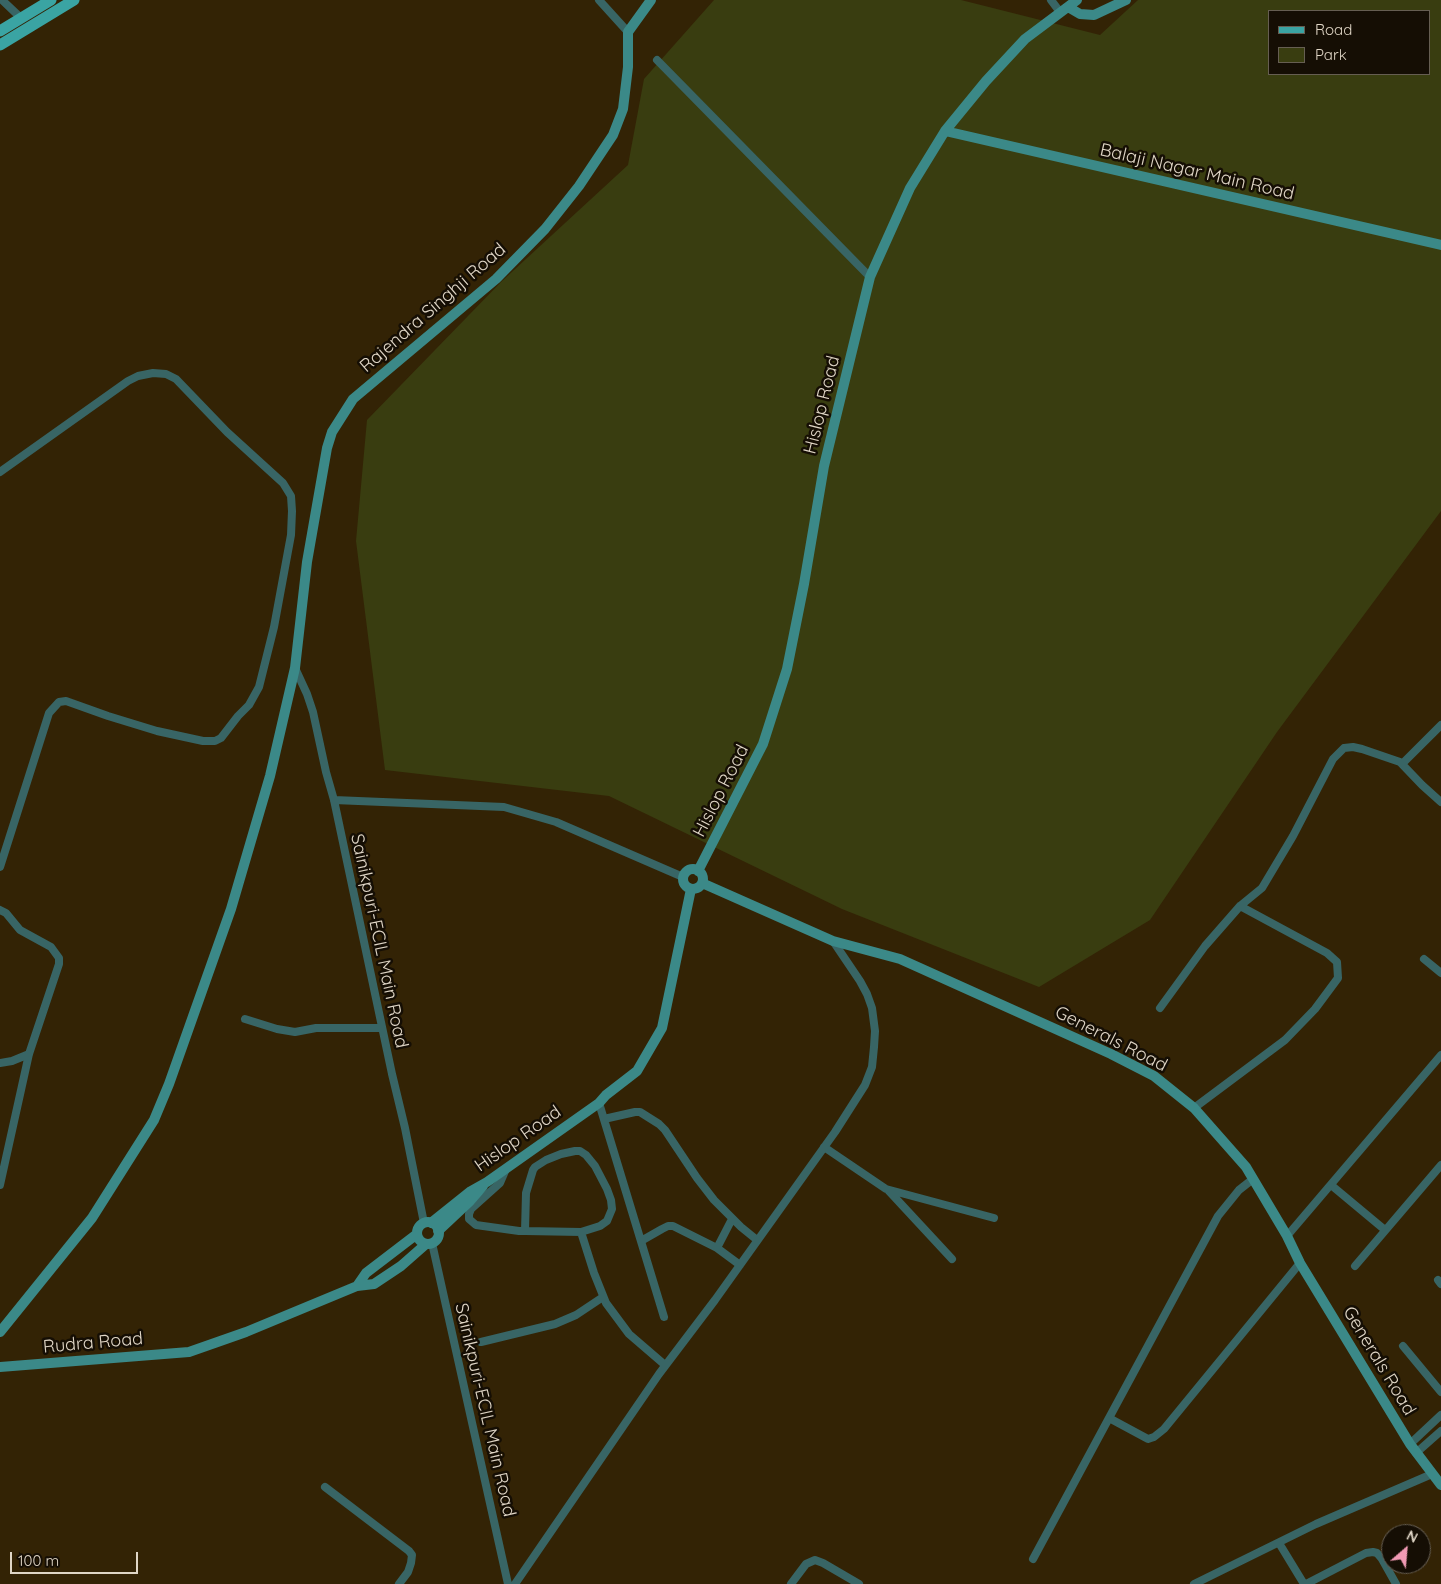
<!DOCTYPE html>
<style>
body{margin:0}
#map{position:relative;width:1441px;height:1584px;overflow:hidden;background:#332305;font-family:Quicksand,sans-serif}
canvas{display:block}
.legend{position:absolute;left:1268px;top:10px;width:162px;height:65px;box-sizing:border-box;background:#150e04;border:1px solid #665e52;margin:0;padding:6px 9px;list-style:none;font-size:15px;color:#e0d6c6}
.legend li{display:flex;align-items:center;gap:10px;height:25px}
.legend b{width:25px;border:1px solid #665e52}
.north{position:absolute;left:1381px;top:1524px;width:50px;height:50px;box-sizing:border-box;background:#150e04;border:1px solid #665e52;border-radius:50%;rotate:27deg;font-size:14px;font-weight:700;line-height:20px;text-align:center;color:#e0d6c6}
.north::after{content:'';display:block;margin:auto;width:18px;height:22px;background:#f19ab4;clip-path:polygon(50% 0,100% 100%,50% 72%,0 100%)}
.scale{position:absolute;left:10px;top:1552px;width:128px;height:22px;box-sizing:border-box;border:2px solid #e0d6c6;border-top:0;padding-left:6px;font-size:15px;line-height:18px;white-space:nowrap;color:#e0d6c6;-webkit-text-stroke:4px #150e04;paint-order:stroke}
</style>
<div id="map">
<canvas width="1441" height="1584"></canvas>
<ul class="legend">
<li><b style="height:6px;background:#3aa4a3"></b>Road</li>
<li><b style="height:14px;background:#393d10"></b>Park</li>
</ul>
<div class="north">N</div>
<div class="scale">100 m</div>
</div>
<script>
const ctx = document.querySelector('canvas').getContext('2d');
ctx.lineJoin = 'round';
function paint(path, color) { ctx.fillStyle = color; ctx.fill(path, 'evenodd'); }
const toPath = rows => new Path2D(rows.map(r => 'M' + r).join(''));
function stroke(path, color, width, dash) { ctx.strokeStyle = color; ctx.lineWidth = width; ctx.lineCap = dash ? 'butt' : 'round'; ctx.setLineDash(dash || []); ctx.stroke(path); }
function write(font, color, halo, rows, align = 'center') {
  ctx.font = font + ' Quicksand,sans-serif'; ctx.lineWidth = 5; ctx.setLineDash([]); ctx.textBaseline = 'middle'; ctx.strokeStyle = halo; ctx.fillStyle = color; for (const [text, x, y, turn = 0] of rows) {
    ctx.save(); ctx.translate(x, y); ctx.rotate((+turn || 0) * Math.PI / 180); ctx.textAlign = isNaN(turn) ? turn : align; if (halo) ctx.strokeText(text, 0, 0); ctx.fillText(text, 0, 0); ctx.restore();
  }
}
paint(toPath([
 [714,0,961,0,1100,35,1138,0,1441,0,1441,511,1277,732,1150,920,1039,987,842,909,609,796,385,770,356,541,367,420,501,282,628,165,644,79],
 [1270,11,1430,11,1430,74,1270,74]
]), '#393d10');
stroke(toPath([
 [2,0,21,18],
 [599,0,628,32],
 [1051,0,1060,12],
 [657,60,870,277],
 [0,472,128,381,138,376,153,373,166,374,176,379,227,432,283,483,291,496,292,511,291,535,274,627,259,687,249,705,238,716,221,738,215,741,203,741,157,731,108,716,66,701,59,702,49,713,0,867],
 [295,668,307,694,313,712,326,772,334,800,392,1074,405,1128,424,1223],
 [1402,764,1441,725],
 [334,800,504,807,556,822,683,877],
 [0,910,6,913,20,930,51,947,59,958,59,964,29,1054,0,1185],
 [1424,959,1441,973],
 [1160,1008,1205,946,1240,906,1262,888,1293,836,1333,759,1344,748,1353,747,1362,749,1400,762,1422,785,1441,802],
 [245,1019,277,1029,295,1032,316,1028,382,1028],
 [0,1063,12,1061,29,1054],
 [599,1103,664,1317],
 [1194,1108,1285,1040,1315,1009,1338,978,1337,962,1327,953,1240,906],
 [604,1119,635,1112,640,1112,659,1124,665,1130,697,1178,714,1200,741,1227,757,1240],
 [824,1147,886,1189,994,1218],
 [506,1169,500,1183,471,1209,469,1214,469,1219,476,1225,519,1231,525,1231,581,1232,600,1226,607,1221,612,1209,611,1200,607,1189,595,1166,586,1155,580,1151,575,1151,561,1154,546,1160,535,1167,533,1170,526,1193,525,1231],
 [1253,1179,1239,1190,1218,1216,1109,1418,1148,1439,1154,1437,1164,1429,1300,1263],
 [1331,1185,1385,1230],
 [888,1190,952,1259],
 [581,1232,594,1273,606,1303,629,1334,665,1365],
 [1287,1236,1441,1055],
 [641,1241,662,1229,668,1226,673,1226,717,1248,740,1265],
 [432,1243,508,1584],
 [717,1248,732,1219],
 [1355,1266,1441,1165],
 [1438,1280,1441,1284],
 [481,1342,555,1324,576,1315,603,1297],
 [1403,1346,1441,1392],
 [1410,1444,1441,1415],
 [1416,1453,1441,1431],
 [325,1487,409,1551,412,1555,411,1563,408,1572,399,1584],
 [1279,1543,1304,1584],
 [1033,1559,1109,1418],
 [515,1584,659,1374,715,1300,835,1132,865,1085,872,1067,874,1047,875,1031,872,1008,867,994,860,981,833,941],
 [791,1584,806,1564,815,1560,823,1563,859,1584],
 [1194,1584,1316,1524,1432,1474],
 [1306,1584,1366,1553,1373,1552,1377,1553,1382,1559,1396,1584]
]), '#386565', 8);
stroke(toPath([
 [1068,7,1080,14,1094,15,1126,0],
 [945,131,1441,245],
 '683 879a10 10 0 1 1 20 0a10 10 0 1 1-20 0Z',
 [698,871,763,744,787,669,804,584,824,466,870,277,910,188,945,131,986,81,1025,39,1077,0],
 [702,883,833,941,900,959,1111,1054,1154,1076,1194,1108,1246,1167,1287,1236,1300,1263,1410,1444,1441,1485],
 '417 1233a11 11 0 1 1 22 0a11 11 0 1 1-22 0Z',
 [431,1223,471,1191,487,1182,599,1103,606,1095,637,1071,662,1028,691,889],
 [438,1231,470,1201,483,1186],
 [357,1286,366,1273,417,1234],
 [0,1332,92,1218,154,1120,169,1084,231,909,270,776,295,668,307,562,327,448,332,432,353,399,496,279,545,229,579,186,613,135,623,109,628,67,628,32,651,0],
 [0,1367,189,1352,246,1332,357,1286,374,1284,401,1266,426,1244]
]), '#3b8988', 10);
stroke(toPath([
 [0,31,51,0],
 [0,45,74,0]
]), '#3aa4a3', 11);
write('18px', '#e0d6c6', '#150e04', [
 ["Balaji Nagar Main Road",1197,172,13],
 ["Rajendra Singhji Road",433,308,-41],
 ["Hislop Road",822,405,-76],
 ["Hislop Road",721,791,-63],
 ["Sainikpuri-ECIL Main Road",379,941,78],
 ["Generals Road",1111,1039,27],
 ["Hislop Road",518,1139,-35],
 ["Rudra Road",93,1343,-5],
 ["Generals Road",1379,1361,59],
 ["Sainikpuri-ECIL Main Road",485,1410,77]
]);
</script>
